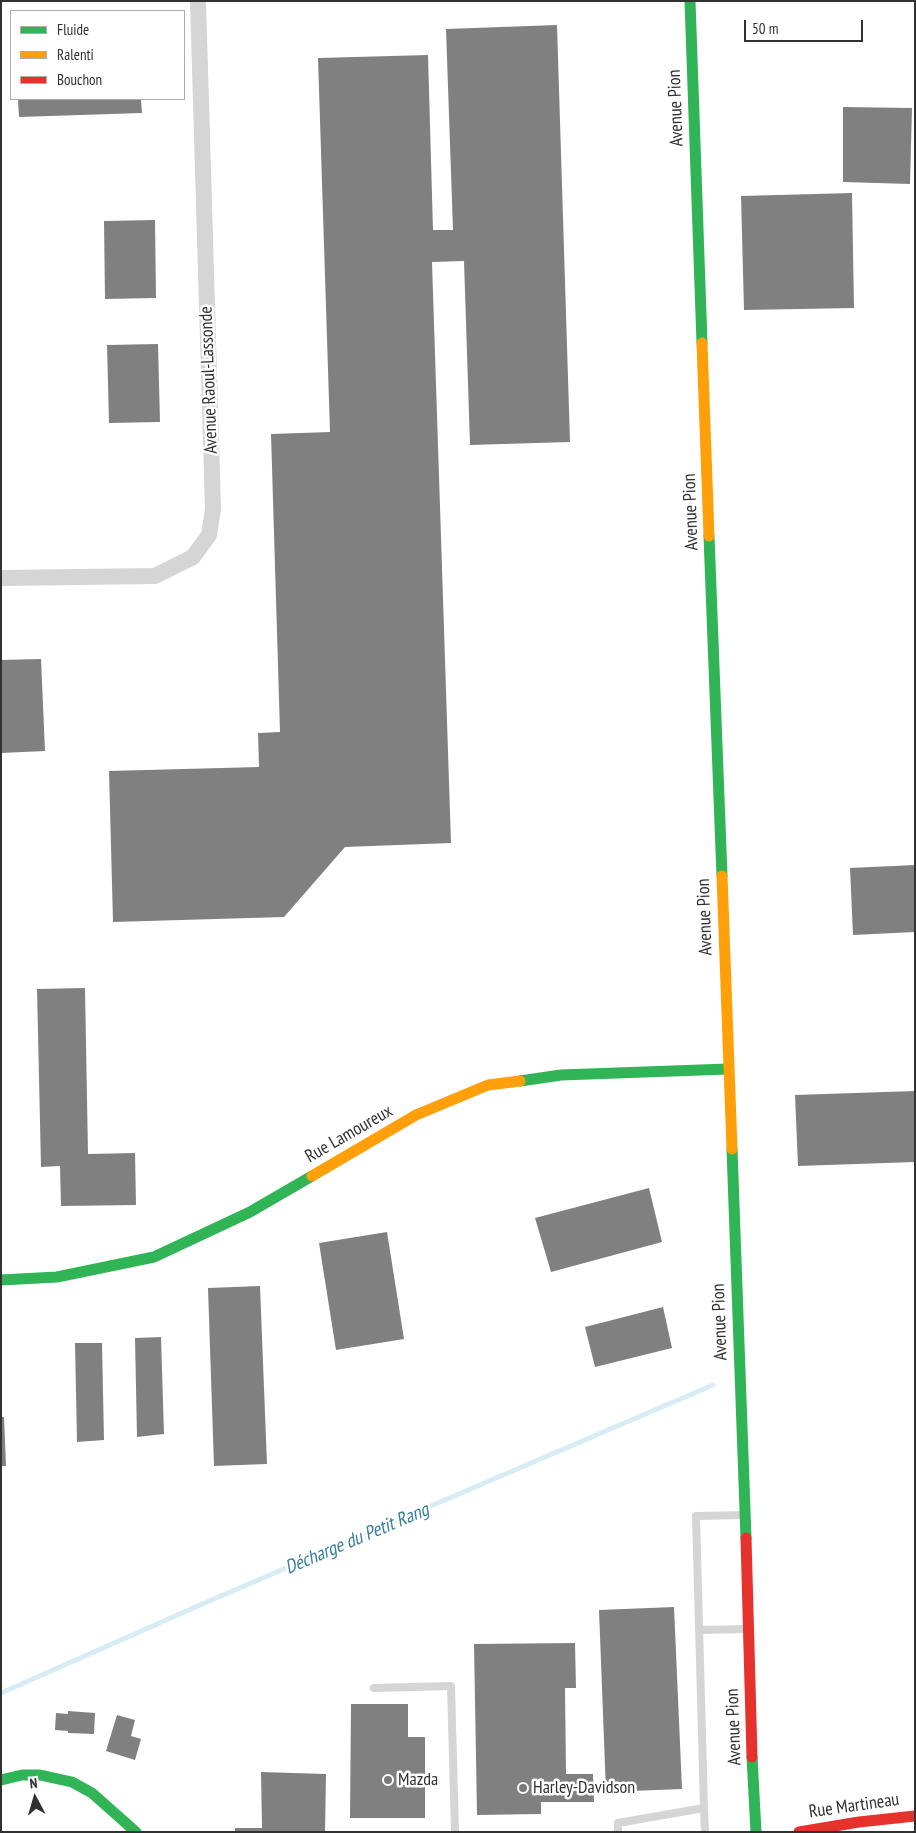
<!DOCTYPE html>
<meta charset="utf-8">
<style>
body{margin:0}
#map{position:relative;width:916px;height:1833px;overflow:hidden;background:#fff;font-family:"PT Sans Narrow",sans-serif}
canvas{display:block}
.frame{position:absolute;inset:0;border:2px solid #313131;pointer-events:none}
.legend{position:absolute;left:10px;top:10px;width:175px;height:90px;box-sizing:border-box;background:#fff;border:1px solid #adadad;margin:0;padding:6px 9px;list-style:none;font-size:15px;color:#313131}
.legend li{display:flex;align-items:center;gap:10px;height:25px}
.legend b{width:25px;border:1px solid #adadad}
.north{position:absolute;left:10px;top:1773px;width:50px;height:50px;-webkit-text-stroke:4px #fff;paint-order:stroke;rotate:354deg;font-size:14px;font-weight:700;line-height:20px;text-align:center;color:#313131}
.north::after{content:'';display:block;margin:auto;width:18px;height:22px;background:#313131;clip-path:polygon(50% 0,100% 100%,50% 72%,0 100%)}
.scale{position:absolute;left:744px;top:20px;width:119px;height:22px;box-sizing:border-box;border:2px solid #313131;border-top:0;padding-left:6px;font-size:15px;line-height:18px;white-space:nowrap;color:#313131;-webkit-text-stroke:4px #fff;paint-order:stroke}
</style>
<div id="map">
<canvas width="916" height="1833"></canvas>
<div class="frame"></div>
<ul class="legend">
<li><b style="height:6px;background:#30b455"></b>Fluide</li>
<li><b style="height:6px;background:#ff9f0a"></b>Ralenti</li>
<li><b style="height:6px;background:#e5322d"></b>Bouchon</li>
</ul>
<div class="north">N</div>
<div class="scale">50 m</div>
</div>
<script>
const ctx = document.querySelector('canvas').getContext('2d');
ctx.lineJoin = 'round';
const toPath = rows => new Path2D(rows.map(r => 'M' + r).join(''));
function stroke(path, color, width, dash) { ctx.strokeStyle = color; ctx.lineWidth = width; ctx.lineCap = dash ? 'butt' : 'round'; ctx.setLineDash(dash || []); ctx.stroke(path); }
function paint(path, color) { ctx.fillStyle = color; ctx.fill(path, 'evenodd'); }
function write(font, color, halo, rows, align = 'center') {
  ctx.font = font + ' "PT Sans Narrow",sans-serif'; ctx.lineWidth = 5; ctx.setLineDash([]); ctx.textBaseline = 'middle'; ctx.strokeStyle = halo; ctx.fillStyle = color; for (const [text, x, y, turn = 0] of rows) {
    ctx.save(); ctx.translate(x, y); ctx.rotate((+turn || 0) * Math.PI / 180); ctx.textAlign = isNaN(turn) ? turn : align; if (halo) ctx.strokeText(text, 0, 0); ctx.fillText(text, 0, 0); ctx.restore();
  }
}
stroke(toPath([
 [1,1693,207,1602,713,1385]
]), '#d8ecf4', 5);
paint(toPath([
 [557,25,570,442,470,445,464,261,432,262,451,843,345,847,284,917,113,922,109,771,259,767,258,733,280,732,271,434,330,432,318,58,428,55,433,230,453,230,446,29],
 [18,99,141,99,142,113,19,117],
 [843,107,912,108,910,184,843,182],
 [852,193,854,308,744,310,741,196],
 [155,220,156,298,105,299,104,221],
 [158,344,160,422,109,423,107,345],
 [41,659,45,751,1,753,1,660],
 [915,865,915,932,853,935,850,868],
 [85,988,88,1154,135,1153,136,1205,61,1206,60,1166,41,1167,37,989],
 [915,1091,915,1162,798,1166,795,1095],
 [649,1188,662,1242,551,1272,535,1218],
 [387,1232,404,1339,336,1350,319,1243],
 [260,1286,267,1464,214,1466,208,1288],
 [663,1307,672,1348,595,1367,585,1327],
 [161,1337,164,1434,137,1437,135,1338],
 [75,1343,102,1343,104,1440,77,1442],
 [1,1417,4,1417,6,1466,1,1466],
 [674,1607,682,1789,606,1792,599,1610],
 [575,1643,576,1688,565,1688,566,1774,593,1774,594,1802,541,1802,541,1814,477,1815,474,1644],
 [351,1704,408,1704,408,1737,425,1737,425,1818,350,1818],
 [68,1711,95,1713,94,1734,68,1733,68,1731,55,1730,56,1713,68,1714],
 [117,1715,135,1720,131,1736,141,1739,135,1760,106,1751],
 [261,1772,326,1774,325,1832,235,1832,235,1828,262,1828]
]), '#808080');
stroke(toPath([
 [699,1630,747,1629],
 [374,1688,451,1686,455,1832],
 [704,1808,696,1516,744,1515],
 [618,1832,618,1823,704,1808,705,1832]
]), '#d5d5d5', 8);
stroke(toPath([
 [1,578,155,576,193,557,209,535,213,509,198,1]
]), '#d5d5d5', 16);
stroke(toPath([
 [690,1,702,343],
 [709,536,722,876],
 [520,1081,561,1075,728,1069],
 [732,1149,746,1538],
 [1,1280,57,1277,154,1257,250,1212,312,1176],
 [752,1757,756,1832],
 [1,1780,22,1775,40,1775,72,1782,92,1793,136,1832]
]), '#30b455', 11);
stroke(toPath([
 [702,343,709,536],
 [722,876,732,1149],
 [312,1176,416,1115,488,1085,520,1081]
]), '#ff9f0a', 11);
stroke(toPath([
 [746,1538,752,1757],
 [799,1832,859,1822,915,1816]
]), '#e5322d', 11);
for (const [x, y, r, color] of [
 [388,1780,5,"#797979"],
 [523,1788,5,"#797979"]
]) { const dot = new Path2D(); dot.arc(x, y, r, 0, 2 * Math.PI); ctx.fillStyle = color; ctx.fill(dot); stroke(dot, '#fff', 2); }
write('18px', '#313131', '#fff', [
 ["Avenue Pion",676,108,-92],
 ["Avenue Raoul-Lassonde",209,380,-92],
 ["Avenue Pion",691,512,-92],
 ["Avenue Pion",705,917,-92],
 ["Rue Lamoureux",349,1134,-30],
 ["Avenue Pion",720,1322,-92],
 ["Avenue Pion",734,1727,-92],
 ["Rue Martineau",854,1806,-8]
]);
write('18px', '#313131', '#fff', [
 ["Mazda",398,1780],
 ["Harley-Davidson",533,1788]
], 'left');
write('italic 19px', '#357e9c', '#fff', [
 ["Décharge du Petit Rang",357,1539,-23]
]);
</script>
